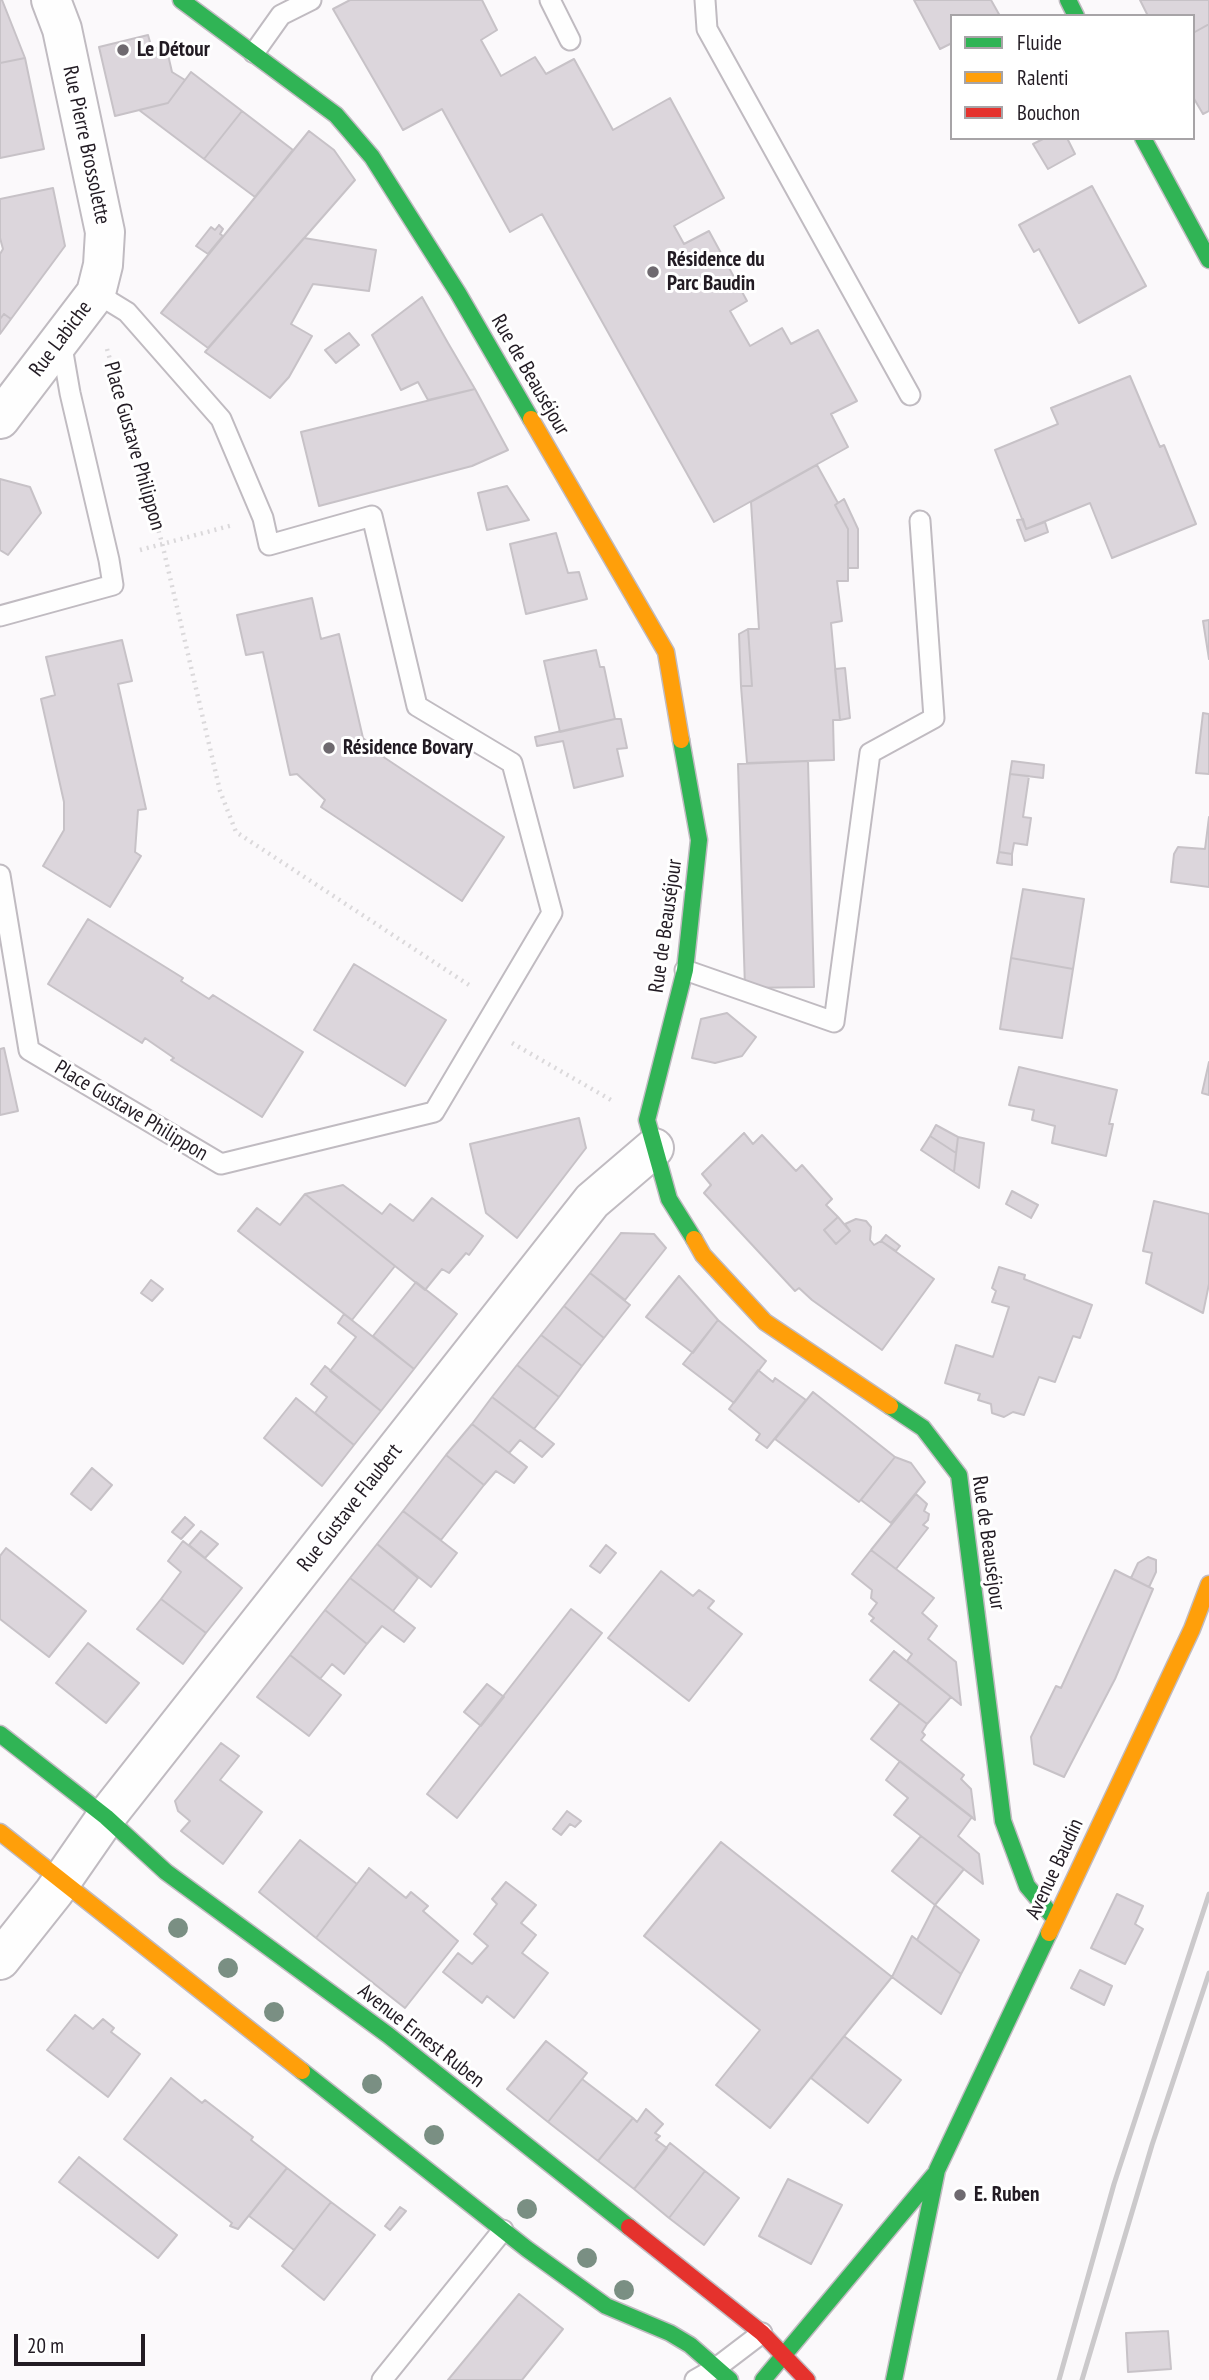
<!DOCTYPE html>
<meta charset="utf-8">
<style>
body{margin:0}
#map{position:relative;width:1209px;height:2380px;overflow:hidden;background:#fbf9fb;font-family:"PT Sans Narrow",sans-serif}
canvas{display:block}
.legend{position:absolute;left:950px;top:14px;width:245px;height:126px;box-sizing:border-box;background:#fff;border:2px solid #a7a4a7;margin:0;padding:9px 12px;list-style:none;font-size:21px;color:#221b23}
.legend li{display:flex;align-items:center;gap:14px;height:35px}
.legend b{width:35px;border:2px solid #a7a4a7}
.scale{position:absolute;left:14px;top:2334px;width:131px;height:32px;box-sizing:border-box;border:4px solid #221b23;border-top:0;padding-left:9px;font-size:21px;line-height:24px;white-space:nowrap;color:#221b23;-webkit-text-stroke:5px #fff;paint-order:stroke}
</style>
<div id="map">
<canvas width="1209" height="2380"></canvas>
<ul class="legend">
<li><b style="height:9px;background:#30b455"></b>Fluide</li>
<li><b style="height:9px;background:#ff9f0a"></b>Ralenti</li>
<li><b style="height:9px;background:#e5322d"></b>Bouchon</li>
</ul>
<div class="scale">20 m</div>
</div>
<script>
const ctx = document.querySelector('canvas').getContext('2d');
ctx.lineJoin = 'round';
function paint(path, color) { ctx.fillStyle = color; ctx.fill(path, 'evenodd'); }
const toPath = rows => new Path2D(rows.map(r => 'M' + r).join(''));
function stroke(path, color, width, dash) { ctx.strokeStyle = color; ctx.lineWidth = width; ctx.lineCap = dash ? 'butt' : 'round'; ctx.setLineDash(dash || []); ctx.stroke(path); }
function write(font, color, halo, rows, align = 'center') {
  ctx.font = font + ' "PT Sans Narrow",sans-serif'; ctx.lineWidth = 6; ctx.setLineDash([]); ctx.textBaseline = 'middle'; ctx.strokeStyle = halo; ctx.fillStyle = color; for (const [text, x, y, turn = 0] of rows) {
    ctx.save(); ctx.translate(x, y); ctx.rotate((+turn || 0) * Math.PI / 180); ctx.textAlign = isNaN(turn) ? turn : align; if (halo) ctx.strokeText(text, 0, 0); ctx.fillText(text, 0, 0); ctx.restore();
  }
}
const building = toPath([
 [0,0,2,0,25,58,0,63,0,0],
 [350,0,482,0,497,30,481,40,501,76,535,57,546,74,574,59,613,130,670,98,724,198,674,226,684,244,709,231,747,301,730,311,750,346,782,328,791,344,818,330,857,401,831,414,848,447,714,522,542,214,510,232,442,109,403,130,333,9,350,0],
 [914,0,991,0,1000,16,952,16,952,43,940,49,914,0],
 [1140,0,1209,0,1209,24,1193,33,1193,16,1148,16,1140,0],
 [1209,24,1209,111,1203,114,1193,97,1193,33,1209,24],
 [148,35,152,49,166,46,172,72,185,80,168,103,115,116,99,47,148,35],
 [25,58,44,149,0,158,0,63,25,58],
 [191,72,242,111,204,159,139,110,168,103,191,72],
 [242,111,293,150,255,197,204,159,242,111],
 [309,131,334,150,355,180,208,348,161,313,309,131],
 [1045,138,1067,138,1075,154,1048,169,1033,144,1045,138],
 [1092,186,1146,286,1079,323,1039,249,1034,252,1019,225,1092,186],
 [53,188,65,246,11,319,4,314,0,319,0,254,3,249,0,238,0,199,53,188],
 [219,225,223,229,220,234,223,236,208,254,196,246,211,227,215,230,219,225],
 [304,238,376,250,369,291,313,284,291,324,312,336,289,377,270,398,205,352,304,238],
 [422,297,448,343,475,389,428,400,418,382,401,390,372,335,422,297],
 [4,314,11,319,0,334,0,319,4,314],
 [349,333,359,345,336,363,325,350,349,333],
 [1130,376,1160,447,1164,445,1196,524,1112,558,1090,503,1026,529,995,450,1058,424,1051,408,1130,376],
 [475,389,508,450,472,466,319,506,301,432,475,389],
 [817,465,838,503,835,505,848,529,848,581,837,581,842,621,831,623,840,720,833,720,834,760,747,763,741,686,752,686,748,629,759,629,751,502,817,465],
 [0,479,30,487,41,513,8,555,0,550,0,479],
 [507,486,529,520,487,530,478,493,507,486],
 [844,499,858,529,858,568,848,568,848,529,835,505,844,499],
 [1023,519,1026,529,1045,522,1048,532,1025,541,1017,520,1023,519],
 [556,533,568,573,579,572,587,599,526,614,510,544,556,533],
 [312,598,321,639,339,634,363,738,385,758,504,837,462,901,321,807,325,800,297,774,290,775,263,652,246,655,237,615,312,598],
 [1209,620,1209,659,1203,621,1209,620],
 [748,629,752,686,741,686,739,634,748,629],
 [122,640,132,681,118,684,146,809,138,810,135,852,141,856,110,907,43,866,64,830,64,802,41,699,55,695,46,657,122,640],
 [596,650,600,667,604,667,615,719,560,732,544,661,596,650],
 [845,668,850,718,840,720,835,669,845,668],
 [1203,713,1209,714,1209,774,1196,773,1203,713],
 [615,719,621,719,627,748,617,749,623,776,574,788,563,741,537,746,535,737,615,719],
 [808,761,814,987,745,988,738,764,808,761],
 [1012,761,1044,765,1043,778,1010,774,1012,761],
 [1010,774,1029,776,1023,817,1031,818,1027,845,1014,843,1012,854,999,852,1010,774],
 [1209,817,1209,887,1171,882,1174,854,1178,847,1205,849,1209,817],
 [999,852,1012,854,1012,865,997,863,999,852],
 [1023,889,1084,899,1073,969,1011,958,1023,889],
 [88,919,183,978,181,981,209,999,213,995,303,1052,262,1117,171,1060,174,1058,145,1038,142,1043,48,984,88,919],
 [1011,958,1073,969,1062,1038,1000,1029,1011,958],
 [354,964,446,1020,405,1086,314,1030,354,964],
 [727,1013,756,1037,742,1056,715,1063,692,1058,701,1019,727,1013],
 [4,1048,18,1111,0,1115,0,1049,4,1048],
 [1209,1062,1209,1095,1202,1093,1209,1062],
 [1019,1067,1117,1090,1109,1124,1113,1124,1106,1156,1052,1143,1055,1126,1032,1120,1034,1110,1009,1105,1019,1067],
 [579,1118,586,1148,517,1238,486,1213,470,1144,579,1118],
 [936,1125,958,1137,956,1153,930,1136,936,1125],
 [744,1133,753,1144,762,1135,796,1171,802,1165,832,1199,826,1205,838,1217,824,1230,836,1244,850,1231,845,1224,856,1219,866,1221,871,1227,870,1240,874,1245,881,1241,934,1279,882,1350,812,1300,799,1288,795,1291,704,1193,711,1185,702,1174,744,1133],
 [930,1136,956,1153,954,1172,921,1150,930,1136],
 [958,1137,984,1143,979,1188,954,1172,958,1137],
 [343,1185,382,1214,390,1204,413,1221,432,1198,483,1236,469,1255,466,1253,449,1273,442,1269,425,1290,305,1194,343,1185],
 [1012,1191,1038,1205,1031,1218,1006,1204,1012,1191],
 [305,1194,395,1266,352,1320,238,1231,257,1208,280,1225,305,1194],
 [1154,1201,1209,1214,1209,1284,1203,1313,1146,1283,1152,1253,1143,1251,1154,1201],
 [838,1217,850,1231,836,1244,824,1230,838,1217],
 [621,1233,654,1234,666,1248,625,1300,590,1273,621,1233],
 [886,1235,900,1246,896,1251,881,1241,886,1235],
 [999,1267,1025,1275,1024,1279,1092,1305,1080,1338,1073,1336,1055,1382,1039,1377,1024,1415,1013,1412,1004,1417,992,1413,991,1404,978,1400,980,1394,945,1383,956,1345,993,1357,1009,1307,992,1302,996,1291,992,1288,999,1267],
 [590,1273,630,1305,604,1338,564,1306,590,1273],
 [679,1276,718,1320,693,1353,646,1317,679,1276],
 [151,1280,163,1289,152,1301,141,1293,151,1280],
 [416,1282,457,1314,414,1369,373,1336,416,1282],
 [564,1306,604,1338,582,1366,541,1335,564,1306],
 [344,1314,414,1369,381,1411,330,1371,356,1337,338,1323,344,1314],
 [718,1320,766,1361,734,1403,683,1364,718,1320],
 [541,1335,582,1366,559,1397,517,1365,541,1335],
 [517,1365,559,1397,534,1429,492,1397,517,1365],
 [325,1366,381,1411,354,1445,315,1413,327,1397,311,1384,325,1366],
 [758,1370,773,1382,775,1378,806,1400,767,1448,756,1440,760,1434,729,1409,758,1370],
 [813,1392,895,1457,859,1502,775,1439,813,1392],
 [492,1397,554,1444,542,1457,520,1440,509,1453,472,1424,492,1397],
 [296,1398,354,1445,322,1486,264,1438,296,1398],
 [472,1424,527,1467,514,1483,496,1471,484,1485,446,1455,472,1424],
 [446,1455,484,1485,441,1540,403,1511,446,1455],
 [895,1457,911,1463,925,1482,891,1523,861,1500,895,1457],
 [92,1468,112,1485,91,1510,71,1494,92,1468],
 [916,1494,927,1504,924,1511,929,1514,928,1520,923,1525,928,1528,896,1569,871,1550,916,1494],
 [403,1511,457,1553,431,1587,377,1544,403,1511],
 [185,1517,194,1525,181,1539,172,1532,185,1517],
 [201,1531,218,1544,205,1558,189,1545,201,1531],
 [183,1541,242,1588,206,1633,161,1599,181,1572,168,1561,183,1541],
 [377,1544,418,1578,393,1611,350,1578,377,1544],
 [606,1545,616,1553,600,1573,590,1566,606,1545],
 [6,1548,86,1611,49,1657,0,1619,0,1556,6,1548],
 [871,1550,934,1598,922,1613,937,1626,928,1639,956,1662,961,1705,907,1661,912,1654,871,1621,874,1618,869,1614,877,1603,871,1598,872,1590,852,1574,871,1550],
 [1148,1557,1156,1560,1156,1572,1149,1587,1131,1578,1138,1563,1148,1557],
 [1115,1570,1153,1589,1115,1679,1064,1777,1034,1764,1031,1737,1056,1686,1061,1688,1115,1570],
 [661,1571,693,1596,699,1590,714,1601,708,1608,742,1634,689,1701,608,1638,661,1571],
 [350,1578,415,1628,404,1642,382,1626,367,1644,325,1610,350,1578],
 [161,1599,206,1633,183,1664,137,1629,161,1599],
 [571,1609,602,1633,457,1818,427,1794,571,1609],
 [325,1610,367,1644,344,1674,332,1664,320,1679,290,1655,325,1610],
 [88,1643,139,1683,106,1723,56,1683,88,1643],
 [894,1651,951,1697,927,1724,870,1680,894,1651],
 [290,1655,341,1695,309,1736,257,1697,290,1655],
 [487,1684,504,1697,481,1726,464,1712,487,1684],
 [900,1703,927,1724,922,1732,925,1735,921,1740,964,1775,961,1779,971,1789,975,1820,871,1739,900,1703],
 [221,1743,239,1756,220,1780,262,1812,223,1864,181,1831,190,1821,178,1811,175,1801,221,1743],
 [900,1761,972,1817,958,1836,979,1854,983,1884,894,1815,908,1798,886,1780,900,1761],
 [567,1811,581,1821,575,1827,570,1824,561,1835,553,1829,567,1811],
 [921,1836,964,1869,935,1905,892,1871,921,1836],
 [300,1840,357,1884,316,1938,259,1892,300,1840],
 [721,1842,892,1977,770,2128,716,2085,760,2030,644,1936,721,1842],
 [369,1868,406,1898,411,1892,428,1906,423,1911,458,1941,405,2008,316,1938,369,1868],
 [506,1882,536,1905,521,1923,536,1935,522,1953,548,1973,514,2018,487,1996,482,2003,443,1972,458,1953,472,1964,488,1946,474,1934,497,1904,492,1899,506,1882],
 [1117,1894,1143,1906,1135,1924,1143,1929,1125,1964,1091,1948,1117,1894],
 [935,1905,979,1940,961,1974,917,1940,935,1905],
 [912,1936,961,1974,941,2014,892,1977,912,1936],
 [1080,1970,1112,1986,1104,2005,1071,1988,1080,1970],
 [75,2015,93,2029,103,2019,114,2028,111,2032,140,2054,108,2097,47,2050,75,2015],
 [844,2036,901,2080,868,2123,811,2078,844,2036],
 [546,2041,587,2073,548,2122,507,2089,546,2041],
 [171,2078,202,2103,205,2100,253,2137,251,2140,287,2168,238,2229,230,2226,232,2223,124,2139,171,2078],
 [582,2079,633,2118,598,2161,548,2122,582,2079],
 [646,2109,663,2124,655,2133,660,2136,656,2140,667,2148,634,2189,598,2161,633,2118,637,2122,646,2109],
 [670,2143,705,2171,669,2218,634,2189,670,2143],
 [79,2157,177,2235,158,2258,59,2182,79,2157],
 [287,2168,331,2202,294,2250,249,2216,287,2168],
 [705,2171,739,2198,704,2245,669,2218,705,2171],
 [788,2179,842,2205,811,2264,759,2236,788,2179],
 [331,2202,375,2235,324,2300,282,2266,331,2202],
 [400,2207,406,2211,390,2230,385,2226,400,2207],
 [519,2294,563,2329,522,2380,448,2380,519,2294],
 [1168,2331,1171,2369,1128,2372,1126,2333,1168,2331]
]);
paint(building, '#dcd6dc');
stroke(building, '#c7c2c7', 2);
const lane = toPath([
 [550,0,570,40],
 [705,0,707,29,910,395],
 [254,53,281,15,311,0],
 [0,616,113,585,109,560,70,393,61,341],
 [0,875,29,1050,221,1164,434,1112,552,913,512,763,417,706,372,516,269,545,263,518,221,419,127,312,96,293],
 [685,970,834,1022,870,753,934,718,920,521],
 [382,2380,503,2230],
 [695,2380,716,2368,762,2333]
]);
const street = toPath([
 [0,419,96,293,103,265,105,232,62,29,51,0],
 [0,1960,54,1892,106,1817,592,1201,654,1148]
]);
const fast = toPath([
 [181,0,336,115,372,157,458,293,531,419],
 [1068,0,1076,16],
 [1143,138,1209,260],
 [681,740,699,840,685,970,647,1120,669,1199,694,1239],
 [890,1406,923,1428,959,1475,1003,1821,1027,1886,1055,1919],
 [0,1734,106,1817,166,1872,388,2035,629,2227],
 [302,2071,527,2249,606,2306,670,2333,690,2345,730,2380],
 [763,2380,934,2175],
 [894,2380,937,2170,1049,1933]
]);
const slow = toPath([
 [531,419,666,652,681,740],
 [694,1239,703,1255,765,1322,890,1406],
 [0,1832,302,2071],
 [1049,1933,1192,1629,1209,1584]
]);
const jam = toPath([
 [629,2227,762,2333,807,2380]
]);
stroke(lane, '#c0bbc1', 23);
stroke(street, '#c0bbc1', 42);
stroke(fast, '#c0bbc1', 19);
stroke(slow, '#c0bbc1', 19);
stroke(jam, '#c0bbc1', 19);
stroke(toPath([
 [107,349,162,543,220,791,236,832,472,987],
 [140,550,233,525],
 [512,1043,611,1100]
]), '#dbd9db', 4.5, [2, 5]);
stroke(lane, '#fefefe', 19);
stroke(street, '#fefefe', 38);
stroke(fast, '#30b455', 16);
stroke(slow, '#ff9f0a', 16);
stroke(jam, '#e5322d', 16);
stroke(toPath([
 [1059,2380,1114,2184,1209,1894],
 [1082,2380,1152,2145,1209,1973]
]), '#cbc9cb', 5);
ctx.fillStyle = '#7a8f83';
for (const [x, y] of [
 [178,1928],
 [228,1968],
 [274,2012],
 [372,2084],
 [434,2135],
 [527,2209],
 [587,2258],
 [624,2290]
]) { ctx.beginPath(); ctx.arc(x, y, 10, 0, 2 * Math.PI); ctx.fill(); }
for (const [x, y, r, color] of [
 [123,50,7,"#6e696f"],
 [653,272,7,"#6e696f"],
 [329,748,7,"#6e696f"],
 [960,2195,7,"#6e696f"]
]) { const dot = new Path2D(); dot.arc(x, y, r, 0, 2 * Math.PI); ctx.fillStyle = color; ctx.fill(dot); stroke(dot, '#fff', 2.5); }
write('bold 21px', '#221b23', '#fff', [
 ["Le Détour",137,50],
 ["Résidence du",667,260],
 ["Parc Baudin",667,284],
 ["Résidence Bovary",343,748],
 ["E. Ruben",974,2195]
], 'left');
write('21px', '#221b23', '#fff', [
 ["Rue Pierre Brossolette",86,145,78],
 ["Rue Labiche",61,339,-53],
 ["Rue de Beauséjour",530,375,60],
 ["Place Gustave Philippon",134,446,74],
 ["Rue de Beauséjour",666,926,-82],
 ["Place Gustave Philippon",131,1111,31],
 ["Rue Gustave Flaubert",350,1508,-52],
 ["Rue de Beauséjour",988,1543,82],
 ["Avenue Baudin",1055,1869,-65],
 ["Avenue Ernest Ruben",421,2036,38]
]);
</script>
